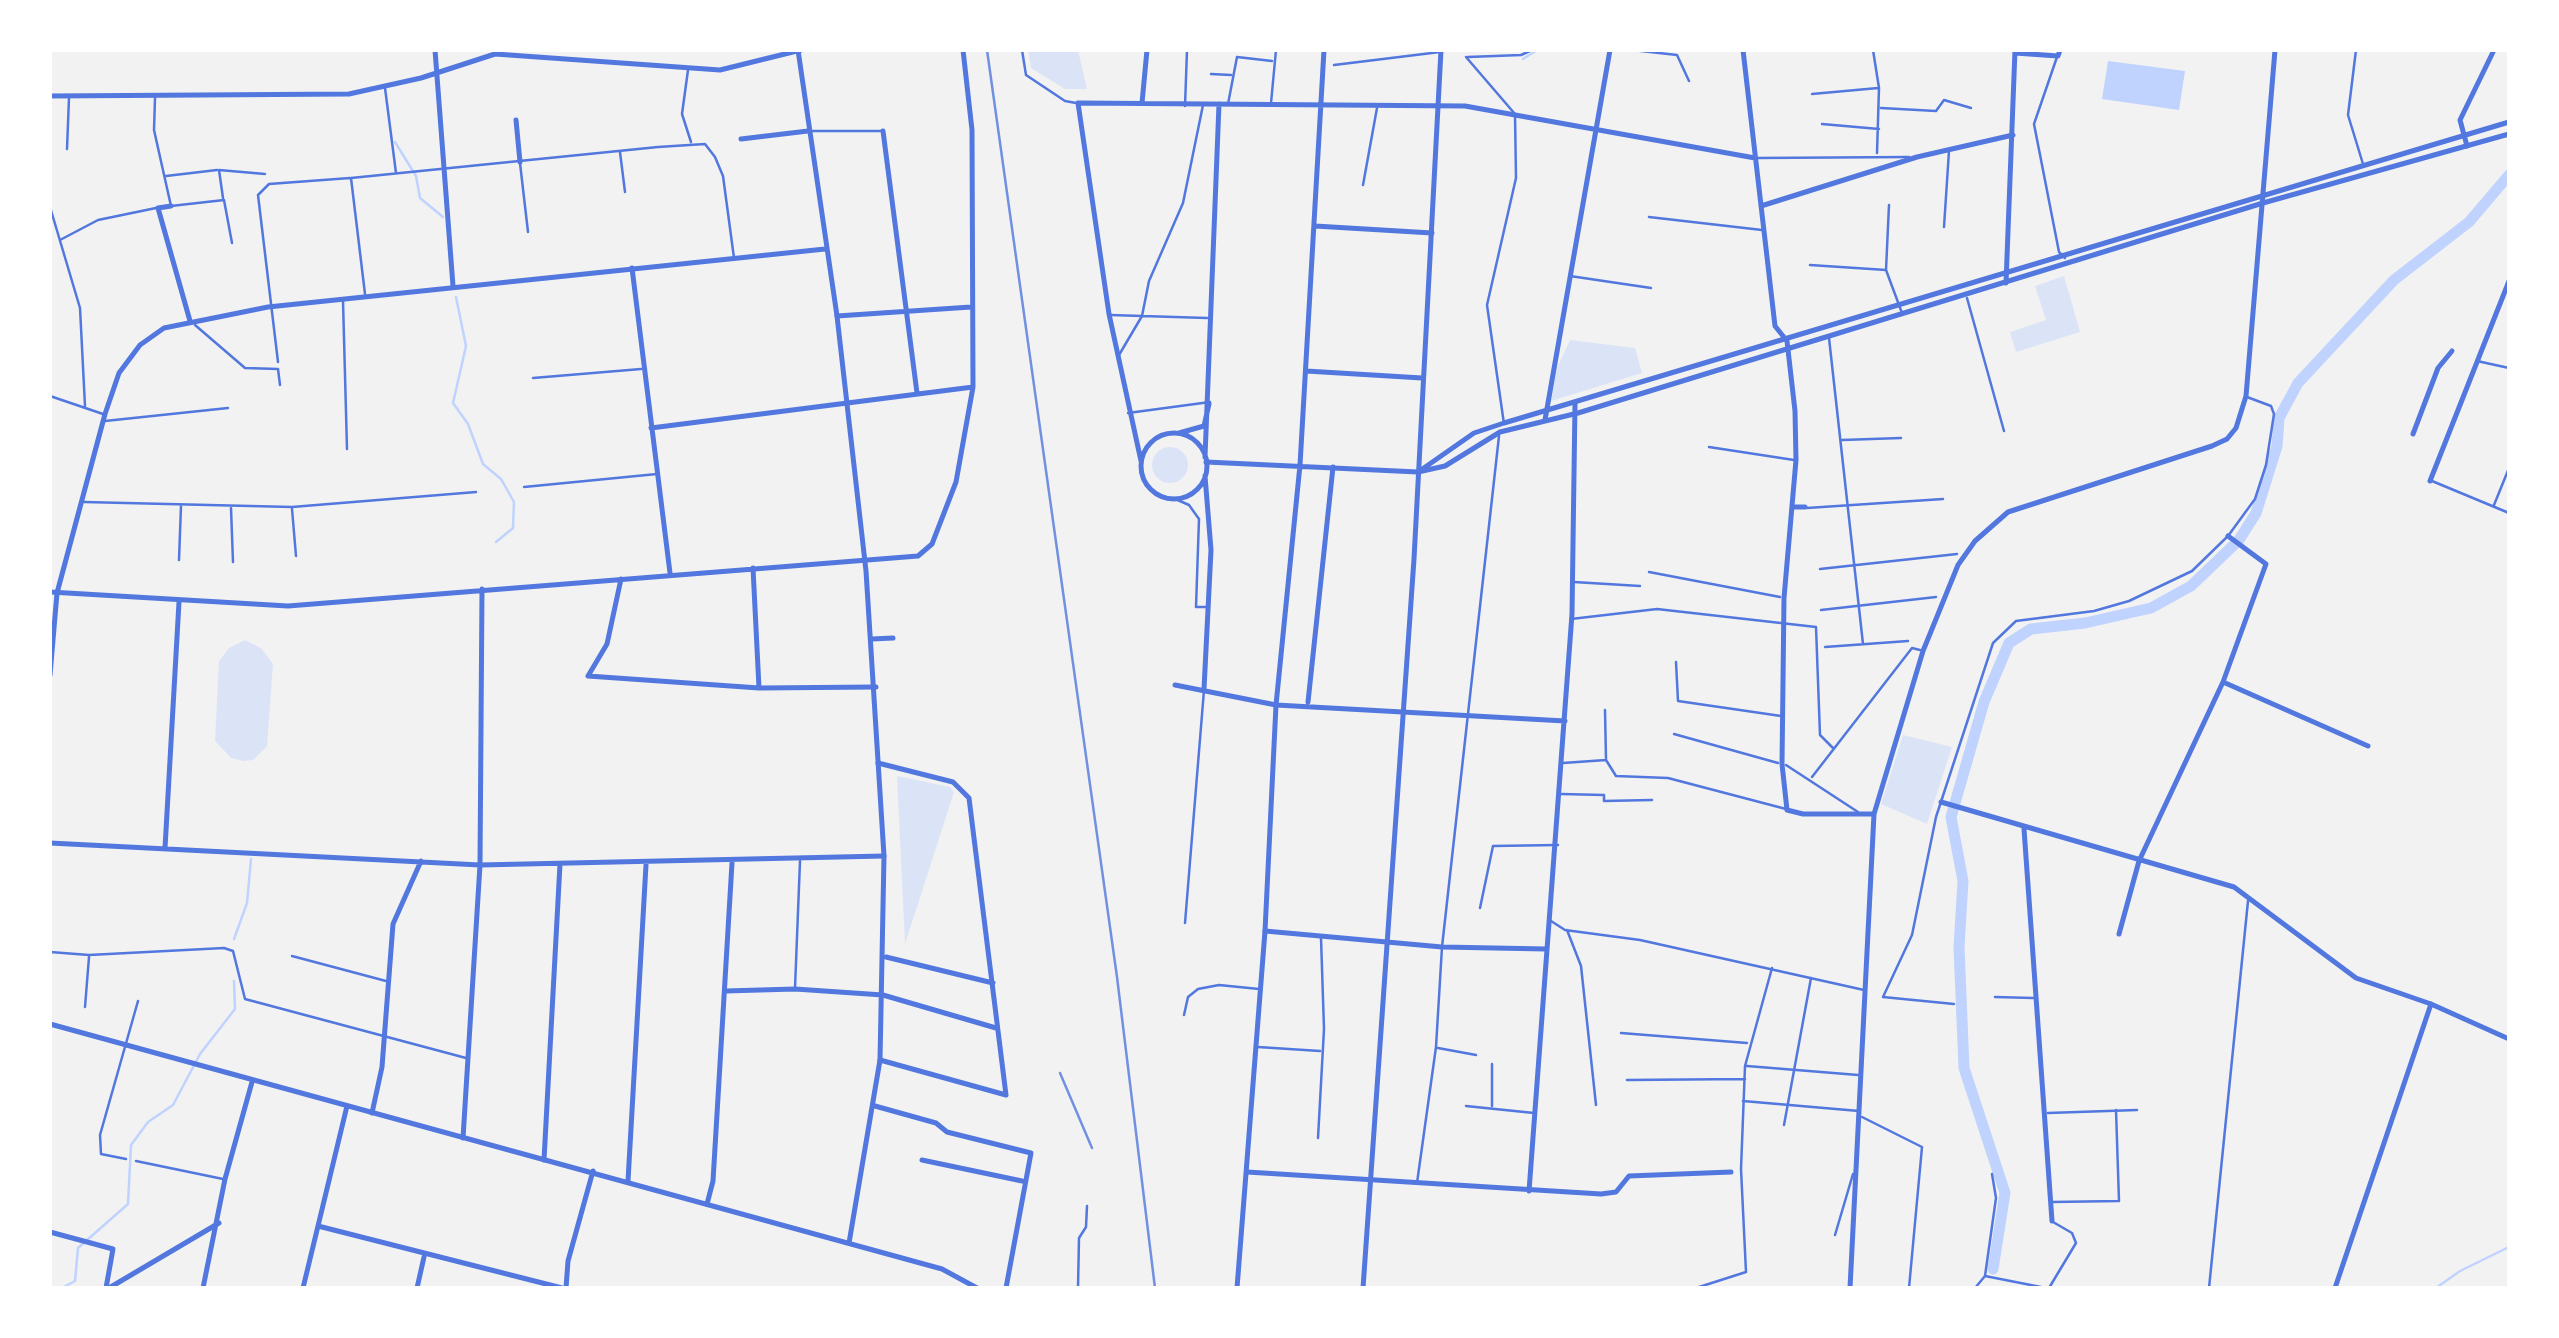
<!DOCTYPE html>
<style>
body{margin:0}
#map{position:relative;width:2559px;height:1338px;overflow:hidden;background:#f2f2f2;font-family:"Work Sans",sans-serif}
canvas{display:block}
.frame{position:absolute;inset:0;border:52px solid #fff;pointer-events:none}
</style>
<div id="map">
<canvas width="2559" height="1338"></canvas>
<div class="frame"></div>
</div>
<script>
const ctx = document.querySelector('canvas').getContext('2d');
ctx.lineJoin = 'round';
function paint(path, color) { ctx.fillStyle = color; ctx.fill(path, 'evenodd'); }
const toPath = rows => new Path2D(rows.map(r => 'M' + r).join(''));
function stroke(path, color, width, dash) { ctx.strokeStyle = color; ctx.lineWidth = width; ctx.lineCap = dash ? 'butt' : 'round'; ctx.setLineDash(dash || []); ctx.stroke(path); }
paint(toPath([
 [1028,50,1078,50,1087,89,1065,89,1031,68],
 [2064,276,2080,332,2016,352,2010,332,2046,320,2035,286],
 [1570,340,1635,348,1642,373,1551,401,1557,368],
 '1152 465a18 18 0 1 1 36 0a18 18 0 1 1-36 0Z',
 [245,640,261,648,273,664,267,746,253,760,243,761,231,758,215,741,219,661,229,648],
 [1903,735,1952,747,1927,824,1881,804],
 [897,776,950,787,954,792,905,944]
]), '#dbe4f7');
paint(toPath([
 [2108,61,2185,71,2179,110,2102,99]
]), '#bfd3fe');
stroke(toPath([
 [1523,59,1537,50],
 [395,142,416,176,420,198,443,217],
 [456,297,466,346,453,403,468,424,483,464,501,479,514,502,513,528,496,542],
 [234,939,247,903,251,859],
 [62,1288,75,1281,78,1248,128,1204,131,1145,148,1122,173,1105,200,1054,235,1009,234,981],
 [2436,1288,2460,1271,2509,1247]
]), '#bfd3fe', 2.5);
stroke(toPath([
 [1993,1269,2005,1193,1964,1068,1959,947,1963,881,1951,817,1984,702,2009,643,2031,629,2085,623,2151,608,2191,586,2239,540,2256,513,2277,446,2279,418,2298,383,2394,280,2469,222,2509,175]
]), '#bfd3fe', 11);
stroke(toPath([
 [1022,50,1026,75,1065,101,1076,103],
 [1632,50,1677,55,1689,81],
 [1873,50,1879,88,1877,153],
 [2356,50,2348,115,2363,164],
 [1466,57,1515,114,1516,178,1487,305,1504,424],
 [1468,57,1521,55,1532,50],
 [2057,57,2034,124,2059,252,2065,258],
 [1334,65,1440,52],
 [688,70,682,114,691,142],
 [1211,74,1231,75],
 [385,88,396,173],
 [1812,94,1878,88],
 [155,98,154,130,171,206,224,200,232,243],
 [1271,103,1276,50],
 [1228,104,1237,57,1272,61],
 [1185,106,1187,50],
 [1881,108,1936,111,1944,100,1971,108],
 [1822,124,1879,129],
 [809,131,881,131],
 [67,149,69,98],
 [620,152,625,192],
 [1757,158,1909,157],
 [520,163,528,232],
 [166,176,217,170],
 [1363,185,1377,108],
 [223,198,219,170,265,174],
 [1889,205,1886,270,1902,313],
 [50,207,80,308,85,406],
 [1649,217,1762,230],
 [1944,227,1949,151],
 [60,240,98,220,156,208],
 [1810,265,1886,270],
 [1570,276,1651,288],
 [365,294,351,178,658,147,705,144,715,157,723,176,734,258],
 [1967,298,2004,431],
 [343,301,347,449],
 [1110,315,1207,318],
 [195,325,245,368,278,369,280,385],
 [1829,338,1863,644],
 [1119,355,1142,316,1149,281,1183,203,1203,105],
 [2477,361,2509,368],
 [278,362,258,195,269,184,350,178],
 [533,378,641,369],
 [50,396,103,414],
 [1128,413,1210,402],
 [105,421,228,408],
 [1842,440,1901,438],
 [1709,447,1794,460],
 [2432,481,2509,513],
 [524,487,657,474],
 [1173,498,1189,505,1199,519,1196,607,1207,607],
 [84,502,292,507,476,492],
 [2494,505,2509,468],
 [231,508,233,562],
 [1807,508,1943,499],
 [292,509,296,556],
 [179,560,181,506],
 [1820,569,1957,554],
 [1649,572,1780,597],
 [1574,582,1640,586],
 [1821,610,1936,597],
 [1571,619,1657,609,1816,627,1820,735,1833,748],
 [1825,647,1908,641],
 [1676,662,1678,701,1781,716],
 [1605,710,1606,759],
 [1674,734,1778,763],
 [1563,763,1606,760,1616,776,1668,778,1786,809],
 [1786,765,1858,812],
 [1812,777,1912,648,1920,650],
 [1561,794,1604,795,1604,801,1652,800],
 [1480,908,1493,846,1558,845],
 [1551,921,1565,930,1640,940,1864,990],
 [1185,923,1204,690],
 [1567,930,1581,966,1596,1105],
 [50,952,89,955,224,948,233,951,245,999,466,1058],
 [292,956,386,981],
 [795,988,800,861],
 [1995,997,2033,998],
 [1954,1004,1883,997,1912,935,1936,817,1993,643,2016,621,2094,611,2129,601,2192,571,2228,536,2255,499,2266,465,2274,414,2271,406,2247,397],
 [85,1007,89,957],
 [1184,1015,1188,997,1198,989,1219,985,1259,989],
 [1621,1033,1747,1043],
 [1258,1047,1320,1051],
 [1438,1048,1476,1055],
 [1492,1064,1492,1106],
 [1747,1066,1858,1075],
 [1627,1080,1745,1079],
 [1743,1101,1859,1111],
 [1466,1106,1534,1113],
 [2048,1113,2137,1110],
 [1862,1117,1922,1147,1909,1288],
 [1784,1125,1811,978],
 [1318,1138,1324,1029,1321,938],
 [126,1159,101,1154,100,1135,138,1001],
 [136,1161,223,1179],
 [1417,1183,1436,1047,1442,947,1499,436],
 [2052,1202,2119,1201,2116,1110],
 [1835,1235,1853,1174],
 [1985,1276,1996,1198,1992,1174],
 [1078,1288,1079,1238,1086,1227,1087,1206],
 [1696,1288,1746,1272,1741,1169,1745,1066,1772,968],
 [1975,1288,1985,1276,2046,1288],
 [2049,1288,2076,1243,2072,1233,2053,1222],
 [2209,1288,2248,901]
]), '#5277de', 2.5);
stroke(toPath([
 [435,50,453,286],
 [1743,50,1775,326,1787,341,1795,411,1796,460,1784,598,1782,764,1787,810,1803,814,1874,814],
 [2015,53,2058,56,2060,50],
 [50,96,349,94,421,78,495,54,720,70,801,50],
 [1142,103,1147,50],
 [516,120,520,162],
 [883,131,917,393],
 [741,139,808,131],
 [2467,146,2460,120,2494,50],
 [171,206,158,208,190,321],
 [1761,206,1917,157,2013,135],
 [1315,226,1432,233],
 [632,268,670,573],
 [2006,283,2015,50],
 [837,316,971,307],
 [1306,371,1422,378],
 [1545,420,1610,50],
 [651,428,973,387],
 [1179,433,1204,426,1209,404],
 '1141 466a33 33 0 1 1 66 0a33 33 0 1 1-66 0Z',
 [2413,434,2438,368,2452,351],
 [1205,457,1219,104],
 [1141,461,1109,314,1078,103,1465,106,1755,158],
 [1300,465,1324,50],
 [2430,481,2509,281],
 [1793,507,1805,507],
 [753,568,759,688],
 [621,579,607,644,588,676,759,688,876,687],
 [50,592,288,606,918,556,932,544,956,482,973,387,972,130,963,50],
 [872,639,893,638],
 [2223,682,2368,746],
 [1175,685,1276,705,1565,721],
 [1204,689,1211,550,1205,476],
 [1308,702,1333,467],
 [878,763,953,782,969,798,1006,1095,880,1060],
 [1941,802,2234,887,2356,978,2431,1004],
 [2024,829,2052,1221],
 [50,843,480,865,884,856],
 [165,848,179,602],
 [1265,931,1442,947,1546,949],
 [2119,934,2139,861,2223,682,2266,564,2228,536],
 [886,957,993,983],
 [725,991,795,989,883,995,996,1028],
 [875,1106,936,1123,947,1132,1031,1153,1006,1288],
 [372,1113,382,1067,393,924,421,861],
 [463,1138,480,865,482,589],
 [544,1160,560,864],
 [922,1160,1022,1181],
 [1247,1172,1601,1194,1616,1192,1629,1176,1731,1172],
 [628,1181,646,865],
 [1529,1191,1572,614,1575,404],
 [707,1204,713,1181,732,863],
 [318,1226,562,1288],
 [50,1232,113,1249,106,1288],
 [109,1288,219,1223],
 [203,1288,225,1179,252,1082],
 [303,1288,347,1106],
 [417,1288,424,1257],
 [566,1288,568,1261,593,1171],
 [1850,1288,1874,814,1923,651,1958,565,1975,541,2008,512,2212,446,2227,439,2236,428,2246,396,2275,50]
]), '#5277de', 5);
stroke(toPath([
 [798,50,837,316,866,571,884,856,880,1060,849,1243],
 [1206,462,1418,472,1445,466,1500,432,1578,413,2263,203,2509,134],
 [1421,470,1474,433,1504,423,2509,122],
 [50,675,57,593,105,414,119,373,140,345,164,328,268,307,825,249],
 [50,1024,942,1269,977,1288],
 [1237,1288,1265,931,1276,705,1300,465],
 [1363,1288,1414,559,1441,50],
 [2335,1288,2431,1004,2509,1039]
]), '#5277de', 5);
stroke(toPath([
 [987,50,1117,977,1155,1288],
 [1060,1073,1092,1148]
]), '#7290e2', 2.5);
</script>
